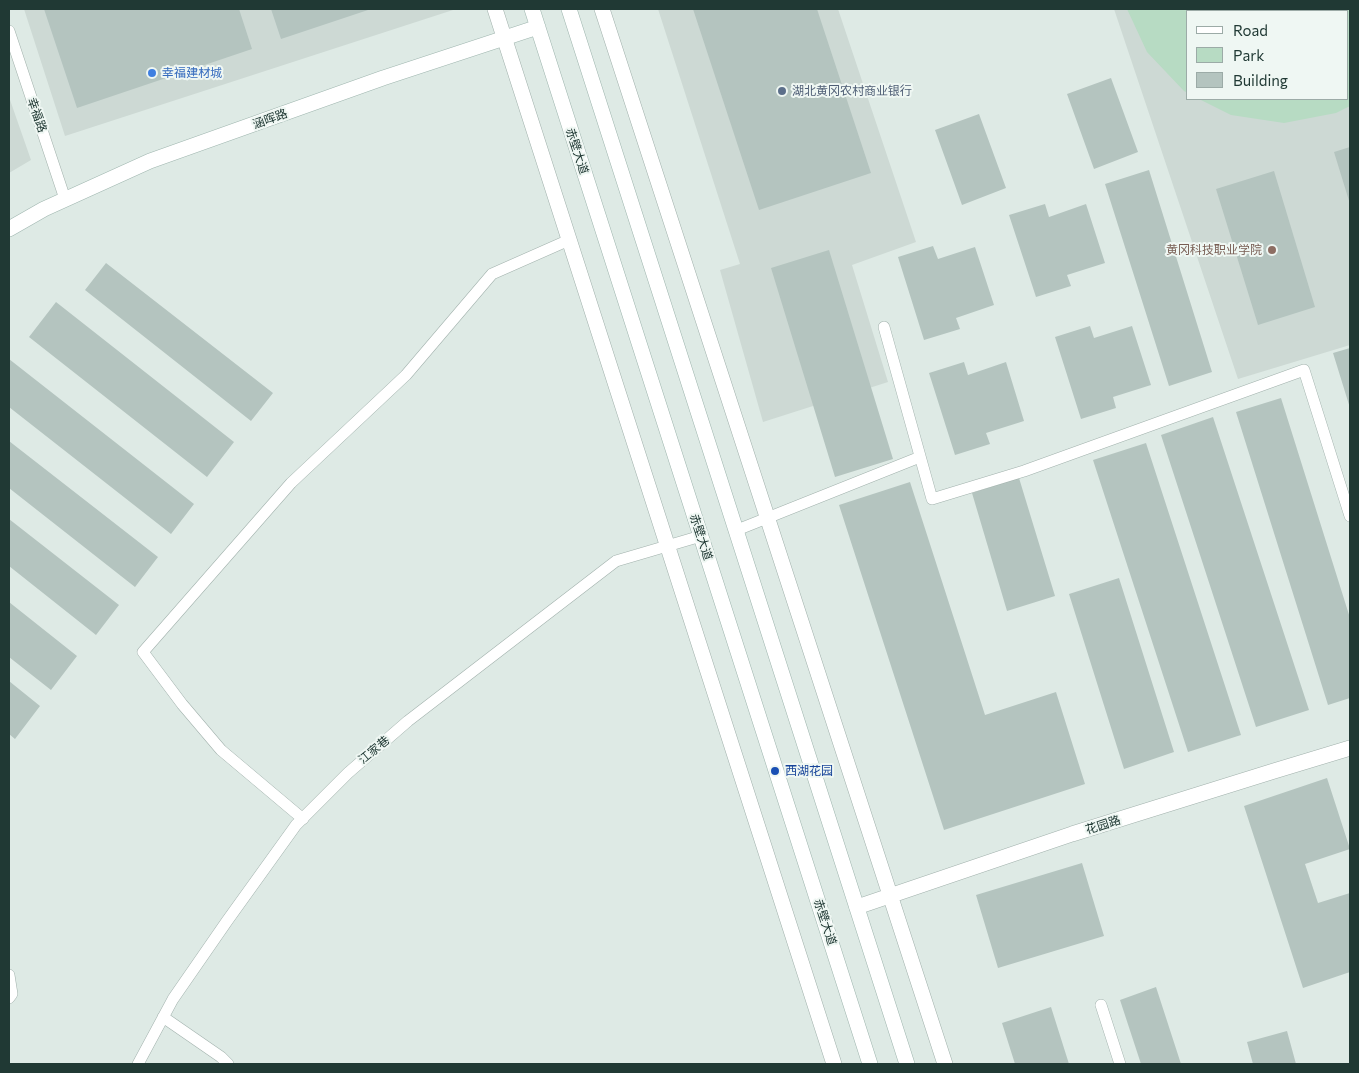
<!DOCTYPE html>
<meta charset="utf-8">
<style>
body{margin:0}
#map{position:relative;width:1359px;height:1073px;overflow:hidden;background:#deeae5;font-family:Commissioner,sans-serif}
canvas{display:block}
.frame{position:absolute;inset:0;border:10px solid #203934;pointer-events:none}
.legend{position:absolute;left:1186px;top:10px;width:162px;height:90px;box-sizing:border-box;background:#eff7f3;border:1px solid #9caba7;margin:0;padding:6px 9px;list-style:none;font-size:15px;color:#203934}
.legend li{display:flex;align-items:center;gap:10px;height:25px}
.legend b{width:25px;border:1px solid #9caba7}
</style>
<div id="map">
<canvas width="1359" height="1073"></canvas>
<div class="frame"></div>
<ul class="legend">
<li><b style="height:6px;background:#fff"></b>Road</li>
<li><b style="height:14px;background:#b7dbc3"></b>Park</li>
<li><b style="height:14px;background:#b4c4bf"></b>Building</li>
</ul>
</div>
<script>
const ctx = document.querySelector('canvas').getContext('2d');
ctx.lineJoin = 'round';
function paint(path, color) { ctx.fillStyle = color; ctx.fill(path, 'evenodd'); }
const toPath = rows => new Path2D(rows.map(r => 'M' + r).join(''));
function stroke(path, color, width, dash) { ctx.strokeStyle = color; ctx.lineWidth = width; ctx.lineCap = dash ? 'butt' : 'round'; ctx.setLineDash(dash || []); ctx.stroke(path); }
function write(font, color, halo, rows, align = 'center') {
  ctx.font = font + ' Commissioner,"Noto Sans SC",sans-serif'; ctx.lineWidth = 4; ctx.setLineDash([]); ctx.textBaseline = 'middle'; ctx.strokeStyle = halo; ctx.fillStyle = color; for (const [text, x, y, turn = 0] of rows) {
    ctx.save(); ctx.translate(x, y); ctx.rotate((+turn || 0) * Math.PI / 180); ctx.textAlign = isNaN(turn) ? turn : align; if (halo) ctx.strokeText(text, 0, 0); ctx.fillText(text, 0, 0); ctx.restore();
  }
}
paint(toPath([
 [24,9,453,9,453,10,65,136],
 [658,9,838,9,916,242,852,265,888,382,763,422,720,270,740,264],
 [1114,9,1350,9,1350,345,1238,379],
 [1188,11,1348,11,1348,99,1188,99],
 [9,97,31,160,9,173]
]), '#cdd9d4');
paint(toPath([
 [1127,9,1350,9,1350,106,1336,113,1284,123,1231,115,1199,99,1348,99,1348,11,1188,11,1188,93,1184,91,1147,52]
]), '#b7dbc3');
paint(toPath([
 [44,9,239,9,252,49,77,108],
 [271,9,371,9,281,39],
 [693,9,817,9,871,173,759,210],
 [1111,78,1138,152,1094,169,1067,94],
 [979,114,1006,188,962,205,935,130],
 [1350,147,1350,204,1334,152],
 [1149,170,1212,372,1169,386,1105,184],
 [1274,171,1315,307,1258,325,1216,189],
 [1045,204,1049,217,1086,204,1105,263,1067,275,1071,286,1036,297,1009,215],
 [933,246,938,259,975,247,994,305,956,318,960,329,924,340,898,257],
 [829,250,893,459,835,477,771,268],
 [106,263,273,393,251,421,85,290],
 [56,302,234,442,207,477,29,337],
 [1090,326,1094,338,1132,326,1151,385,1113,397,1116,408,1081,419,1055,337],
 [1350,348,1350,408,1333,353],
 [9,359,194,504,171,534,9,407],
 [964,362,968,375,1006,362,1024,421,986,433,990,444,955,455,929,373],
 [1281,398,1350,618,1350,698,1328,705,1236,412],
 [1213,417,1309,710,1256,727,1161,435],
 [9,441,158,557,135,587,9,488],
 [1146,443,1241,735,1188,752,1093,460],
 [1019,478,1055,596,1007,611,972,493],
 [910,482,985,715,1056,692,1085,784,944,830,839,505],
 [9,519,119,605,96,635,9,566],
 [1119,578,1174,752,1124,769,1069,594],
 [9,602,77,656,51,690,9,657],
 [9,681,40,706,15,739,9,734],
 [1327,778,1350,849,1305,864,1318,903,1350,893,1350,972,1303,988,1244,806],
 [1082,863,1104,936,998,968,976,895],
 [1156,987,1181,1064,1141,1064,1120,1000],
 [1051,1007,1069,1064,1015,1064,1002,1023],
 [1287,1031,1296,1064,1253,1064,1247,1042]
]), '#b4c4bf');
const lane = toPath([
 [9,31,65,199],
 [884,327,932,499,1024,471,1304,370,1350,516],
 [737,530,920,457],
 [303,819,221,750,182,704,143,652,291,483,406,375,492,274,569,240],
 [9,975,12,994,9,998],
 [1101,1005,1120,1064],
 [163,1017,221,1057,228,1064],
 [138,1064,173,999,227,921,296,825,348,773,408,721,616,561,701,536]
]);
const street = toPath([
 [495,9,834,1064],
 [602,9,945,1064],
 [857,907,1072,834,1274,771,1350,748]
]);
const secondary = toPath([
 [532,9,870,1064],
 [569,9,907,1064],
 [9,229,44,209,150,161,383,78,538,27]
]);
stroke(lane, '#a1b1ac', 12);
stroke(street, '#a1b1ac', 16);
stroke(secondary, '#9eb5ae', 16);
stroke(lane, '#fff', 11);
stroke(street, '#fff', 15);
stroke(secondary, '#fff', 15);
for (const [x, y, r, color] of [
 [152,73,5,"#3f7fe0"],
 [782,91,5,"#5c6f8a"],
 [1272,250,5,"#8d6e63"],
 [775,771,5,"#1a4fb4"]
]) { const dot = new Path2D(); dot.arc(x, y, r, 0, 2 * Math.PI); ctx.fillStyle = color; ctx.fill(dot); stroke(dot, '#eff7f3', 2); }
write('12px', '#366cbe', '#eff7f3', [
 ["幸福建材城",162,73]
], 'left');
write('12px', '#4e5e75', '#eff7f3', [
 ["湖北黄冈农村商业银行",792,91]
], 'left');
write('12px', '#203934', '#eff7f3', [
 ["幸福路",37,115,71],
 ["涵晖路",270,119,-20],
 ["赤壁大道",577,151,72],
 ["赤壁大道",701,537,72],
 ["江家巷",374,750,-40],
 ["花园路",1103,825,-18],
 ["赤壁大道",825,922,72]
]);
write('12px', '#785e54', '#eff7f3', [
 ["黄冈科技职业学院",1262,250]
], 'right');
write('12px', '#164399', '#eff7f3', [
 ["西湖花园",785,771]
], 'left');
</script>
